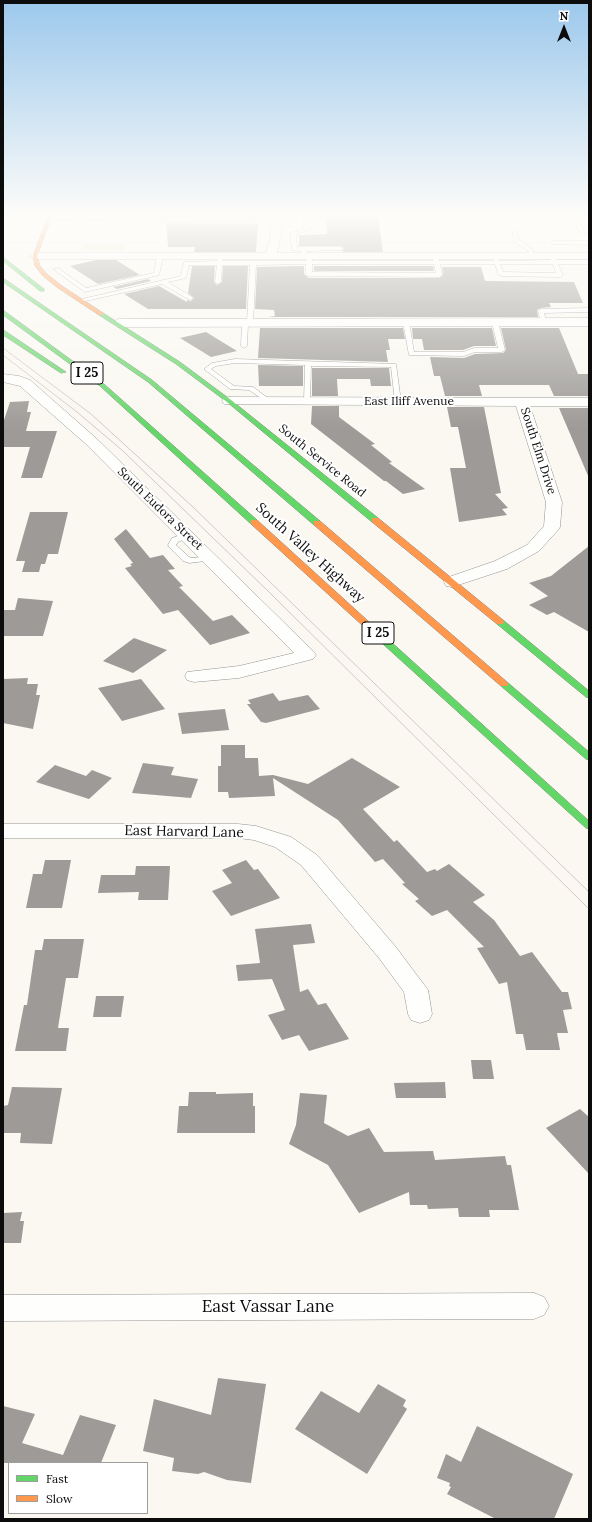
<!DOCTYPE html>
<style>
body{margin:0}
#map{position:relative;width:592px;height:1522px;overflow:hidden;background:#faf8f1;font-family:Lora,serif}
canvas{display:block}
.frame{position:absolute;inset:0;border:4px solid #0c0c0c;pointer-events:none}
.legend{position:absolute;left:8px;top:1462px;width:140px;height:52px;box-sizing:border-box;background:#fff;border:1px solid #9e9e9e;margin:0;padding:5px 7px;list-style:none;font-size:12px;color:#0c0c0c}
.legend li{display:flex;align-items:center;gap:8px;height:20px}
.legend b{width:20px;border:1px solid #9e9e9e}
.north{position:absolute;left:544px;top:8px;width:40px;height:40px;-webkit-text-stroke:3px #fff;paint-order:stroke;rotate:0deg;font-size:11px;font-weight:700;line-height:16px;text-align:center;color:#0c0c0c}
.north::after{content:'';display:block;margin:auto;width:14px;height:18px;background:#0c0c0c;clip-path:polygon(50% 0,100% 100%,50% 72%,0 100%)}
</style>
<div id="map">
<canvas width="592" height="1522"></canvas>
<div class="frame"></div>
<ul class="legend">
<li><b style="height:5px;background:#63d668"></b>Fast</li>
<li><b style="height:5px;background:#ff974d"></b>Slow</li>
</ul>
<div class="north">N</div>
</div>
<script>
const ctx = document.querySelector('canvas').getContext('2d');
ctx.lineJoin = 'round';
function paint(path, color) { ctx.fillStyle = color; ctx.fill(path, 'evenodd'); }
const toPath = rows => new Path2D(rows.map(r => 'M' + r).join(''));
function stroke(path, color, width, dash) { ctx.strokeStyle = color; ctx.lineWidth = width; ctx.lineCap = dash ? 'butt' : 'round'; ctx.setLineDash(dash || []); ctx.stroke(path); }
function write(font, color, halo, rows, align = 'center') {
  ctx.font = font + ' Lora,serif'; ctx.lineWidth = 4; ctx.setLineDash([]); ctx.textBaseline = 'middle'; ctx.strokeStyle = halo; ctx.fillStyle = color; for (const [text, x, y, turn = 0] of rows) {
    ctx.save(); ctx.translate(x, y); ctx.rotate((+turn || 0) * Math.PI / 180); ctx.textAlign = isNaN(turn) ? turn : align; if (halo) ctx.strokeText(text, 0, 0); ctx.fillText(text, 0, 0); ctx.restore();
  }
}
paint(toPath([
 [83,244,126,244,124,250,81,250]
]), '#e4eed2');
paint(toPath([
 [326,216,378,216,383,252,342,252,344,248,340,246,299,246,299,235,327,234],
 [166,223,258,224,256,252,194,252,195,247,168,247],
 [96,260,116,260,140,275,98,284,70,266],
 [192,266,215,266,214,282,217,285,222,282,223,266,248,266,246,309,148,309,124,294,159,286,187,302,187,300,191,301,194,298,188,293],
 [300,266,304,266,304,274,309,278,439,278,443,275,442,267,481,267,485,281,574,282,583,303,549,303,551,307,541,308,537,310,538,317,268,317,275,316,274,310,255,309,257,267],
 [314,266,433,266,434,271,314,271],
 [148,279,151,281,117,289,113,287],
 [260,328,403,328,405,339,388,339,390,350,386,350,388,362,258,358],
 [412,328,492,328,496,346,474,346,463,350,424,350,422,339,413,339],
 [501,328,559,328,578,374,589,374,589,396,554,396,549,385,479,385,482,396,445,396,440,376,434,376,430,357,464,358,475,354,503,353,506,350],
 [206,332,237,351,211,357,180,338],
 [258,365,303,366,303,386,259,386],
 [312,368,389,368,391,386,371,386,370,379,337,379,338,396,312,396],
 [29,401,27,412,31,412,26,431,57,431,42,478,21,478,30,447,3,447,3,423,10,402],
 [312,406,339,406,339,417,375,444,371,445,392,462,389,463,425,489,403,494,386,481,384,481,311,424],
 [447,407,484,407,501,493,495,494,508,508,502,509,507,515,459,522,450,468,466,468,458,427,451,427],
 [559,408,589,408,589,478],
 [30,512,68,512,58,554,48,554,45,564,41,564,39,572,22,572,25,561,16,561],
 [126,529,150,558,163,555,175,569,168,570,183,586,179,587,213,621,232,615,250,633,210,645,178,610,163,614,125,568,132,566,130,564,133,563,114,539],
 [589,546,589,632,554,612,547,615,529,605,548,596,529,583,551,576],
 [18,598,53,601,43,636,3,636,3,610,15,610],
 [134,638,167,650,133,673,103,661],
 [28,678,27,684,38,684,36,695,40,695,33,729,3,723,3,679],
 [141,679,165,709,122,721,98,688],
 [273,693,279,701,308,695,320,709,266,723,261,722,247,704,251,704,248,700],
 [225,709,229,730,182,734,178,713],
 [221,745,245,745,245,758,258,758,259,776,273,775,308,784,352,758,400,787,363,809,394,842,397,840,427,872,435,869,437,871,449,864,485,895,473,902,494,920,520,956,532,952,562,992,568,992,572,1009,563,1010,568,1033,557,1033,560,1050,526,1050,523,1034,516,1034,507,982,499,984,477,948,484,947,447,910,432,916,415,901,419,899,402,884,405,883,383,859,375,862,338,820,273,778,275,796,229,798,228,792,218,792,218,766,221,766],
 [143,763,174,767,171,775,198,779,191,798,132,793],
 [55,765,86,776,92,770,112,778,89,799,36,782],
 [45,860,71,860,62,908,26,908,33,874,42,874],
 [246,860,254,870,258,869,280,898,231,916,212,891,232,883,222,870],
 [136,866,170,866,168,900,138,900,139,892,98,893,101,875,135,875],
 [311,924,315,943,293,945,300,992,308,989,318,1005,326,1003,349,1039,309,1051,299,1035,282,1040,268,1015,285,1010,272,979,238,981,236,965,260,963,255,929],
 [44,939,84,939,78,978,66,978,58,1028,69,1028,66,1051,15,1051,24,1005,27,1005,35,950,42,950],
 [96,996,124,996,121,1017,93,1017],
 [471,1060,491,1060,494,1079,473,1079],
 [445,1082,446,1098,396,1098,394,1083],
 [12,1087,62,1088,52,1144,20,1143,21,1133,3,1133,3,1106,8,1105],
 [189,1092,216,1092,216,1094,253,1093,253,1106,255,1106,255,1133,177,1133,179,1106,188,1106],
 [300,1093,327,1095,324,1123,348,1136,369,1128,384,1152,433,1151,435,1160,505,1156,507,1165,511,1165,519,1210,489,1210,490,1217,459,1217,458,1208,428,1209,427,1205,410,1205,409,1192,359,1213,328,1165,289,1144,296,1125],
 [580,1109,589,1117,589,1174,546,1128],
 [22,1212,20,1221,24,1221,21,1243,3,1243,3,1213],
 [218,1378,266,1384,251,1483,227,1480,204,1472,198,1474,172,1471,174,1458,143,1451,154,1399,211,1415],
 [378,1384,406,1400,403,1406,407,1409,367,1474,295,1429,321,1391,359,1413],
 [3,1406,35,1414,22,1443,63,1455,80,1415,116,1425,101,1463,3,1463],
 [477,1426,573,1474,554,1519,496,1519,447,1494,451,1487,449,1486,450,1483,437,1478,446,1454,461,1462]
]), '#9d9a97');
const lane = toPath([
 [49,216,106,216,109,218,106,220,47,219,47,217,49,216],
 [303,216,309,216,310,230,296,234,297,247,340,247,342,248,342,250,307,251,307,256,304,258,301,256,301,251,292,250,290,233,304,229,303,216],
 [571,216,577,216,584,230,589,230,589,234,580,233,571,216],
 [512,231,516,231,519,240,532,249,535,257,531,257,528,251,515,242,512,231],
 [554,241,589,241,589,245,552,244,551,243,554,241],
 [160,254,163,256,159,275,85,292,53,269,58,268,86,288,154,273,157,256,160,254],
 [220,254,223,256,222,261,306,261,306,257,309,255,312,257,312,261,433,261,432,256,435,254,438,256,439,261,494,261,492,256,495,254,497,255,499,261,551,260,550,258,553,256,557,260,589,260,589,264,558,264,563,275,560,277,501,276,498,274,495,264,440,264,442,275,439,277,309,276,306,274,306,264,256,265,253,323,248,324,247,346,244,348,241,346,242,323,247,322,250,265,222,265,221,282,218,284,215,282,217,265,189,265,186,278,168,282,192,297,193,298,190,300,162,284,81,302,78,300,181,276,184,262,217,261,217,256,220,254],
 [312,264,434,264,436,273,312,272,312,264],
 [500,264,553,264,556,273,503,272,500,264],
 [589,308,589,312,544,313,547,322,544,324,541,322,538,311,541,309,589,308],
 [406,320,409,322,414,352,463,352,474,348,498,348,492,322,495,320,498,322,505,350,502,352,475,352,464,356,409,355,403,322,406,320],
 [235,359,396,364,401,402,398,404,395,402,391,367,311,366,310,401,307,403,304,401,305,365,235,363,216,366,211,369,234,386,253,387,272,401,267,402,249,390,230,389,204,369,212,363,235,359],
 [186,533,189,533,189,537,178,542,176,545,189,557,192,558,210,556,213,556,213,560,189,563,183,561,169,547,168,545,172,538,186,533]
]);
const street = toPath([
 [102,216,270,216,280,219,281,221,281,235,277,253,589,253,589,259,35,259,29,256,35,253,266,253,271,235,271,223,268,222,106,221,102,220,102,216],
 [589,318,589,326,118,327,112,323,118,319,589,318],
 [3,374,19,376,30,380,97,439,313,651,316,655,313,659,239,678,194,682,187,680,185,676,187,672,239,666,294,653,87,445,20,386,3,382,3,374],
 [229,397,589,398,589,406,530,406,562,502,560,527,558,530,539,551,507,569,452,587,446,586,444,582,446,578,495,561,527,545,544,526,546,502,516,406,224,404,222,401,224,398,229,397],
 [3,824,238,824,256,826,291,837,317,855,395,946,428,990,432,1014,429,1020,420,1023,411,1020,408,1014,404,992,379,958,301,865,275,847,254,840,238,838,3,838,3,824],
 [534,1293,544,1297,549,1306,544,1315,534,1319,3,1321,3,1295,534,1293]
]);
const fast = toPath([
 [3,257,44,289,44,291,40,291,3,261,3,257],
 [3,278,152,380,320,521,320,525,314,525,148,382,3,282,3,278],
 [3,310,104,384,257,520,257,524,251,524,100,386,3,315,3,310],
 [99,313,103,313,180,362,231,400,378,518,378,522,372,522,227,402,176,364,99,315,99,313],
 [3,330,5,331,66,372,61,373,3,335,3,330],
 [497,620,503,620,589,691,589,698,586,697,497,624,496,622,497,620],
 [362,621,368,621,589,821,589,829,586,828,362,625,361,623,362,621],
 [504,681,507,682,589,752,589,760,586,759,501,686,500,684,501,682,504,681]
]);
const slow = toPath([
 [48,216,52,216,37,256,40,266,47,274,62,286,103,313,103,315,99,315,58,288,43,276,35,266,33,256,48,216],
 [372,518,378,518,503,620,504,622,503,624,497,624,372,522,372,518],
 [251,520,257,520,368,621,369,623,368,625,362,625,251,524,251,520],
 [314,521,320,521,507,682,508,684,507,686,501,686,314,525,314,521]
]);
stroke(lane, '#93928f', 1);
stroke(street, '#93928f', 1);
stroke(fast, '#8a8986', 1);
stroke(slow, '#8a8986', 1);
paint(lane, '#fefefd');
paint(street, '#fefefd');
paint(fast, '#63d668');
paint(slow, '#ff974d');
stroke(toPath([
 [3,348,91,414,193,507,589,892],
 [3,355,77,412,123,451,269,592,589,909]
]), '#d5c6c6', 1);
const sky = ctx.createLinearGradient(0, 0, 0, 429);
sky.addColorStop(0, '#9cc8ec');
sky.addColorStop(0.5, '#fdfcf9');
sky.addColorStop(1, '#fdfcf900');
ctx.fillStyle = sky;
ctx.fillRect(0, 0, 592, 429);
write('12px', '#0c0c0c', '#fff', [
 ["East Iliff Avenue",409,402],
 ["South Elm Drive",538,451,72],
 ["South Service Road",322,461,39],
 ["South Eudora Street",160,509,44]
]);
for (const [x, y, w] of [
 [87,373,32],
 [378,633,32]
]) { const box = new Path2D(); box.roundRect(x - w / 2, y - 11, w, 22, 3); ctx.fillStyle = '#fff'; ctx.fill(box); stroke(box, '#0c0c0c', 1); }
write('bold 13px', '#0c0c0c', null, [
 ["I 25",87,373],
 ["I 25",378,633]
]);
write('14px', '#0c0c0c', '#fff', [
 ["South Valley Highway",310,553,42],
 ["East Harvard Lane",184,832,1]
]);
write('17px', '#0c0c0c', '#fff', [
 ["East Vassar Lane",268,1307]
]);
</script>
